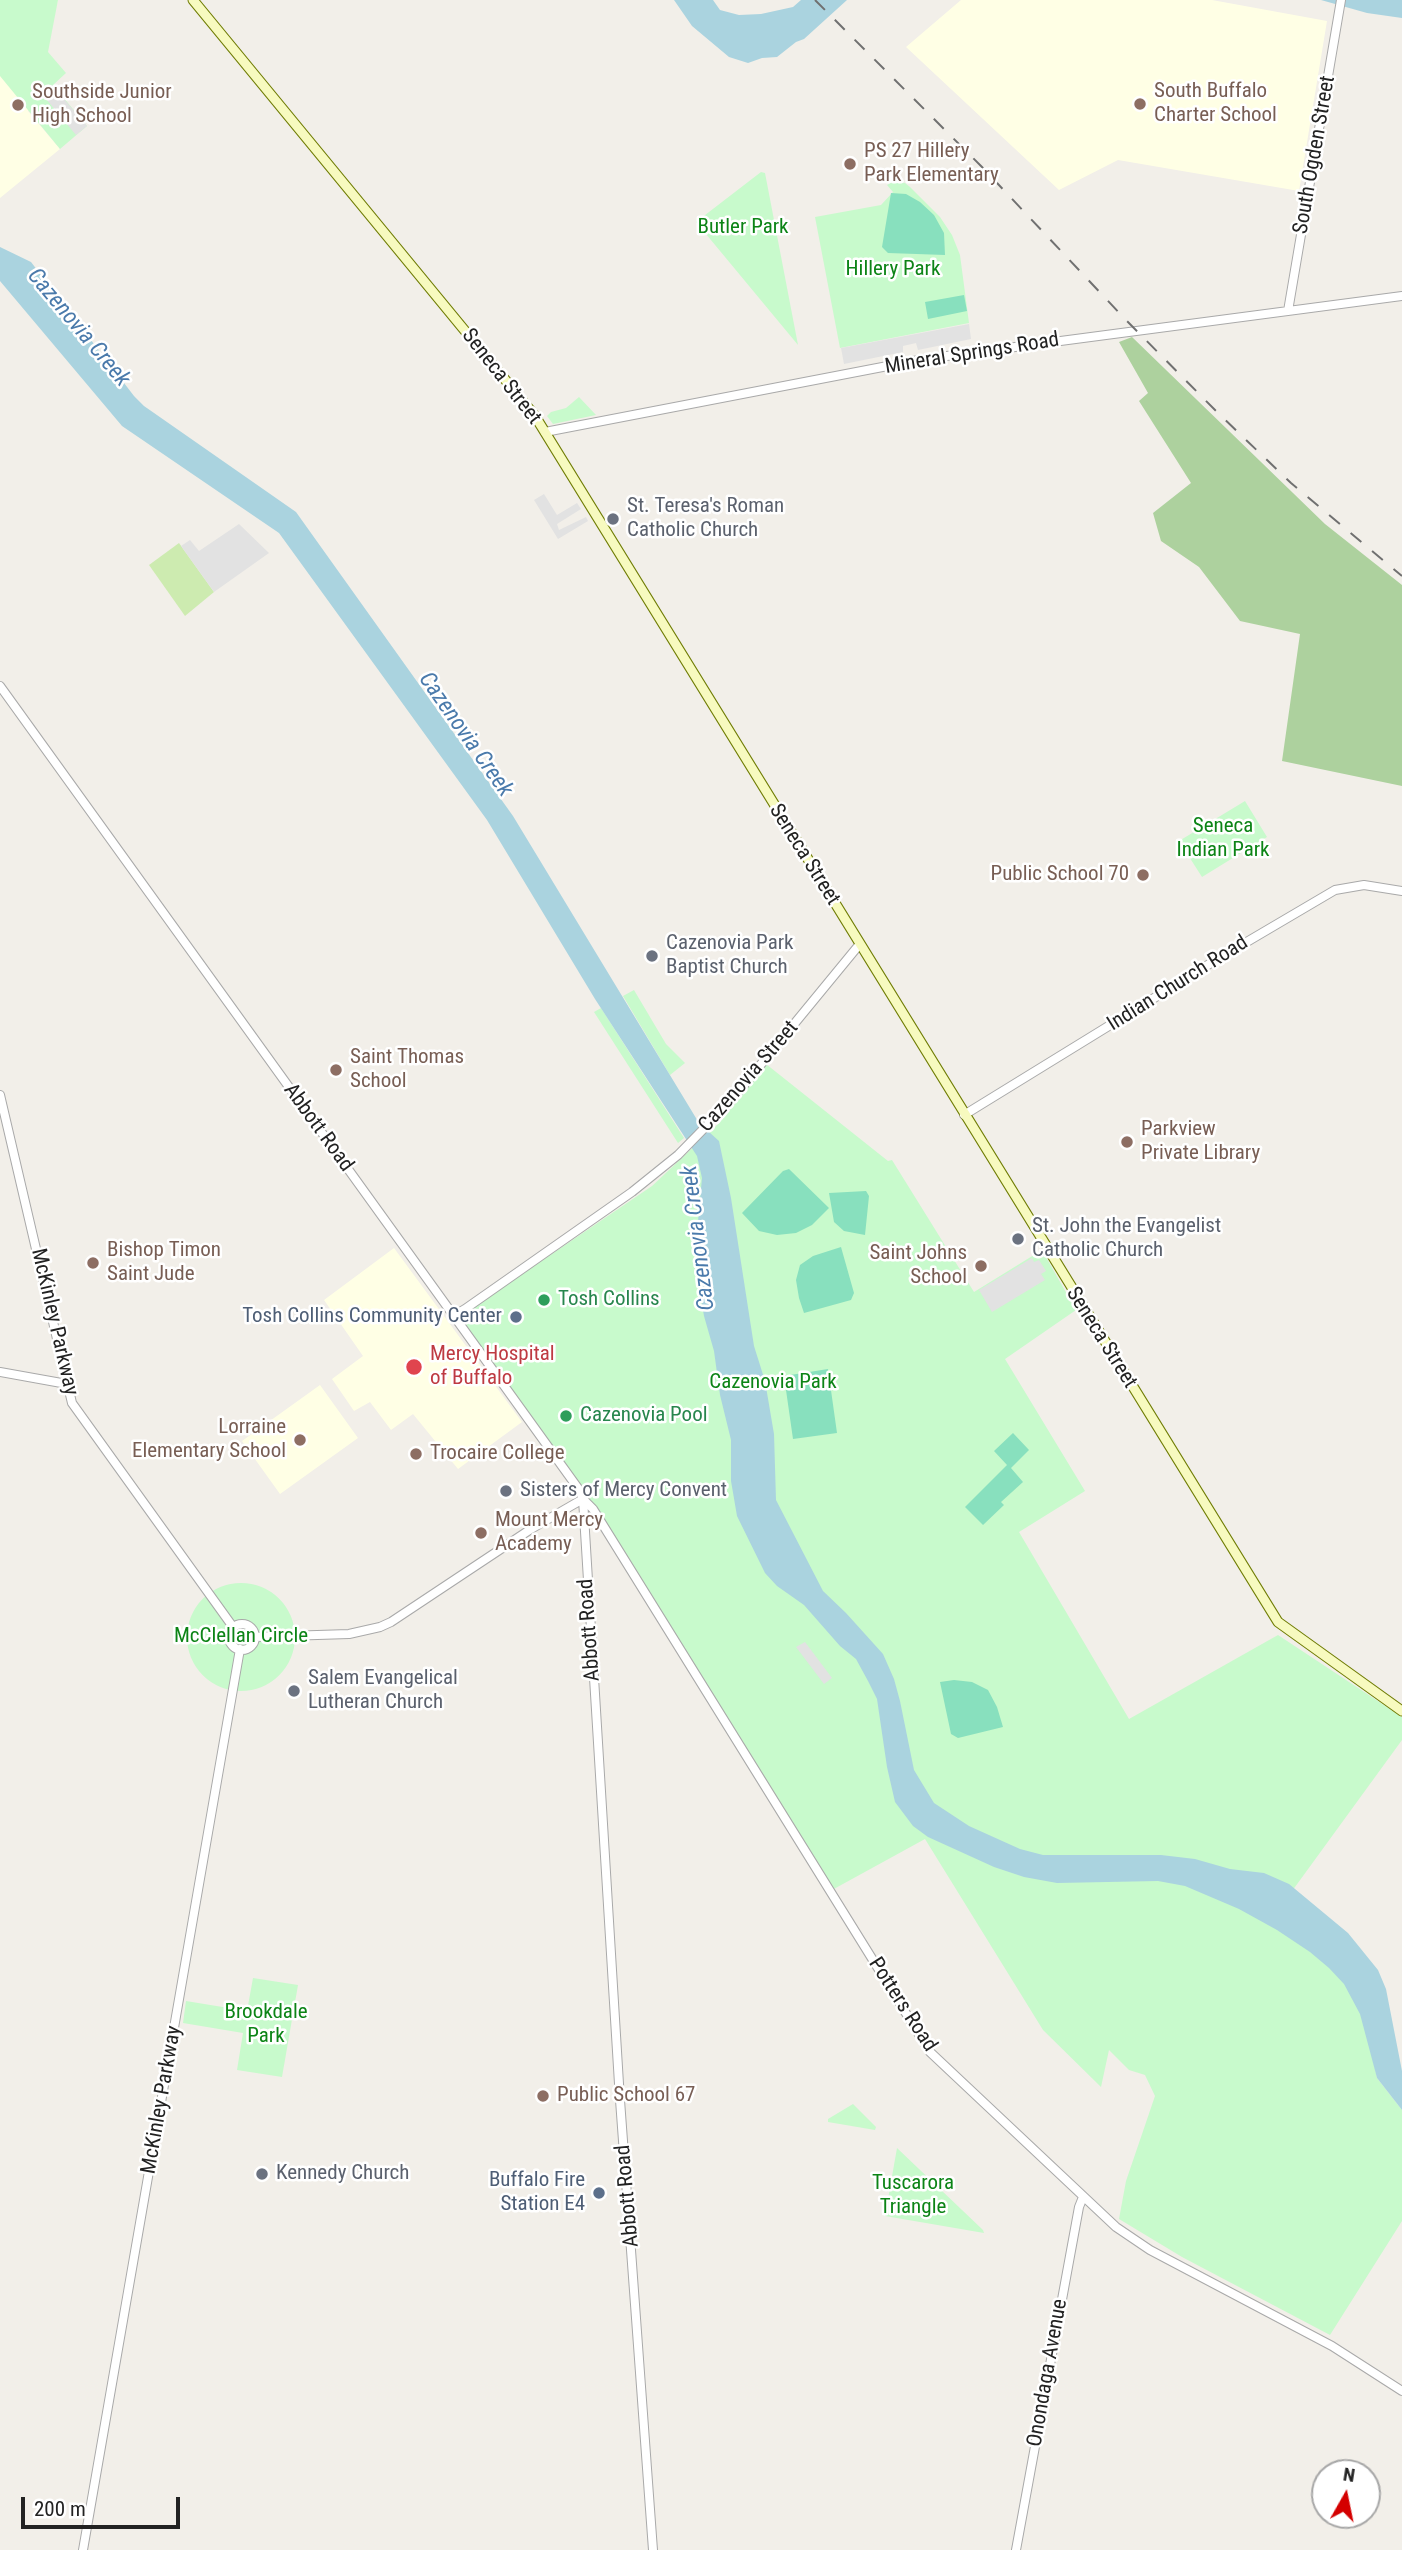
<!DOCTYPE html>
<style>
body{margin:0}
#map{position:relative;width:1402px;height:2550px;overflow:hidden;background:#f2efe9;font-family:"Roboto Condensed",sans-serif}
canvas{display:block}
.north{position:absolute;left:1311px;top:2459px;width:70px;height:70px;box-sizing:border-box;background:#fff;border:2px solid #a7a7a7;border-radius:50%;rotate:9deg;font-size:19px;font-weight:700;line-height:28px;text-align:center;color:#222}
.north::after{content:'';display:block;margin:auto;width:24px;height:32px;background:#d40000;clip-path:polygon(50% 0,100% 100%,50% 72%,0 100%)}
.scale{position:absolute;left:21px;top:2497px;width:159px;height:32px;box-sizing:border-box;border:4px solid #222;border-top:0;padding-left:9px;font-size:21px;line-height:24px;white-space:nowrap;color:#222;-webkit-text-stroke:5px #fff;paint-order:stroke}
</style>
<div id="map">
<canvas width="1402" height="2550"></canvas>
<div class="north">N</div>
<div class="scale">200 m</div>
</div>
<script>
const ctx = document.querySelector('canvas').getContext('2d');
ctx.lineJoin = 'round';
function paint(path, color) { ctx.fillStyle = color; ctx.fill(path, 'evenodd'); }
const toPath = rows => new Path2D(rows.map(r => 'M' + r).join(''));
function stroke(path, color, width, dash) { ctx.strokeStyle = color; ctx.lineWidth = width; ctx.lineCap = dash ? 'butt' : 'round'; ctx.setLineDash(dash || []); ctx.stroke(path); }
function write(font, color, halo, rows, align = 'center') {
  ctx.font = font + ' "Roboto Condensed",sans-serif'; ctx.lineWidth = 5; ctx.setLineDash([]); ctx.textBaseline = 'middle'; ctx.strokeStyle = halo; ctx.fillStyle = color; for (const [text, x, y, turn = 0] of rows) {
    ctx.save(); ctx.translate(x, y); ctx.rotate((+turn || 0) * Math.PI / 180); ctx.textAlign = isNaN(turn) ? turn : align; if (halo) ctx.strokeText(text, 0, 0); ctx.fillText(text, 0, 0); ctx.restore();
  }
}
paint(toPath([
 [0,0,58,0,28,111,60,149,0,198],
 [961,0,1212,0,1327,21,1299,191,1118,160,1059,190,906,47],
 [394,1248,522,1422,458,1469,413,1414,391,1430,370,1402,354,1411,332,1379,363,1356,324,1300],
 [320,1385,358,1438,280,1494,242,1441]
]), '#ffffe5');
paint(toPath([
 [179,543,214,592,185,616,149,565]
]), '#cdebb0');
paint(toPath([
 [1132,337,1325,524,1402,585,1402,786,1282,761,1300,634,1240,621,1199,567,1161,541,1153,513,1191,483,1139,401,1148,393,1119,342]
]), '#add19e');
paint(toPath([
 [0,0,58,0,48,52,66,73,53,85,87,126,60,149,0,76],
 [761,172,765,173,798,345,696,222],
 [894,181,905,183,910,187,940,217,952,235,960,255,969,323,840,348,815,217,881,205,893,192,887,185],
 [579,397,596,415,553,424,547,416,551,412,566,408],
 [1245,801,1267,837,1202,877,1179,841],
 [634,990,666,1044,685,1063,670,1075,623,996],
 [601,1008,684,1138,678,1143,594,1012],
 [766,1064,888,1161,892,1160,974,1292,1042,1250,1076,1310,1005,1359,1085,1491,1019,1532,1129,1719,1278,1635,1402,1717,1402,1740,1287,1898,1361,2002,1377,2078,1402,2110,1402,2221,1330,2335,1182,2257,1119,2219,1126,2181,1155,2096,1145,2075,1129,2070,1109,2050,1101,2087,1043,2030,925,1839,832,1890,581,1490,459,1317,652,1186,719,1123],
 '187 1637a54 54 0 1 1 108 0a54 54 0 1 1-108 0Z',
 [253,1978,298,1985,282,2077,237,2070,243,2033,183,2023,186,2001,247,2011],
 [853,2104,876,2127,875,2130,828,2122,828,2119],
 [897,2148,983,2230,984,2233,885,2216]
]), '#c8facc');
paint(toPath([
 [891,193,906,194,920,202,934,215,944,233,945,255,888,253,882,247],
 [964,295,967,311,928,319,925,302],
 [789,1169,829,1208,812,1225,796,1233,777,1235,759,1231,742,1213,783,1171],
 [866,1191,869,1196,865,1235,844,1231,834,1222,829,1193],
 [841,1247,854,1293,851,1300,804,1313,799,1298,796,1280,800,1265,813,1256],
 [828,1369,837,1433,793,1439,784,1376],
 [1013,1433,1029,1450,1011,1468,1023,1482,1001,1502,1004,1505,983,1525,965,1507,1007,1465,994,1451],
 [954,1680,972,1682,988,1690,997,1707,1003,1727,958,1738,951,1734,940,1682]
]), '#88e0be');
paint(toPath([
 [52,85,87,126,76,135,41,93],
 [969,324,971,339,918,350,916,343,903,346,903,352,844,364,841,348],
 [544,494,557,515,577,503,581,509,557,524,559,530,586,517,588,521,558,539,534,500],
 [239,524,269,553,214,592,181,546,190,540,199,551],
 [1032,1258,1034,1262,1039,1260,1046,1271,1041,1274,1045,1280,992,1312,979,1290],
 [805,1642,832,1678,824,1684,796,1647]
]), '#e2e2e2');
paint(toPath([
 [674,0,713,0,720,10,739,15,761,14,793,7,801,0,847,0,804,39,796,42,777,57,762,58,748,63,729,57,692,26],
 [1321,0,1402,0,1402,18,1367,13],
 [0,247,31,262,134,396,144,406,296,512,513,816,699,1123,719,1141,731,1198,754,1346,765,1381,774,1434,776,1500,823,1591,846,1613,883,1654,894,1679,900,1701,914,1770,934,1803,969,1826,1020,1849,1043,1855,1161,1855,1195,1859,1230,1869,1264,1873,1289,1884,1348,1933,1378,1970,1386,1989,1402,2071,1402,2110,1377,2078,1360,2014,1344,1984,1329,1968,1310,1952,1277,1930,1239,1909,1185,1886,1158,1881,1057,1883,1024,1877,994,1867,928,1837,913,1826,895,1802,887,1767,877,1699,868,1681,856,1659,840,1646,804,1605,777,1586,765,1573,737,1516,731,1481,731,1440,720,1395,714,1351,704,1316,697,1276,696,1243,702,1178,697,1156,595,999,487,820,279,533,122,426,0,281]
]), '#aad3df');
const tertiary = toPath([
 [1288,311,1341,0],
 [545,432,924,359,1402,296],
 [0,686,580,1491,583,1499,620,2100,653,2550],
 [0,1095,72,1403,233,1627],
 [964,1115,1211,963,1335,890,1364,885,1402,891],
 [453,1316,465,1309,632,1192,678,1155,730,1102,859,945],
 [0,1372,67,1384],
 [583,1499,593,1509,930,2052,1116,2227,1150,2250,1332,2346,1402,2391],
 '229 1637a13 13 0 1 1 26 0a13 13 0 1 1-26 0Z',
 [254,1637,349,1634,380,1627,391,1622,531,1529,583,1499],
 [83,2550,240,1649],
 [1016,2550,1079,2207,1083,2197]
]);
const secondary = toPath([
 [193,0,535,416,1278,1622,1402,1711]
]);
stroke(tertiary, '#a9a9a9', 10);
stroke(secondary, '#707d05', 11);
stroke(tertiary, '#fff', 8);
stroke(secondary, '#f7fabf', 9);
stroke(toPath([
 [815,0,982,167,1125,319,1217,412,1291,483,1402,576]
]), '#707070', 2, [14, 14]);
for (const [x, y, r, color] of [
 [1140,104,7,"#8d6e63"],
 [18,105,7,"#8d6e63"],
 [850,164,7,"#8d6e63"],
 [613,519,7,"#6b7280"],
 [1143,875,7,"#8d6e63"],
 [652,956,7,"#6b7280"],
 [336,1070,7,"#8d6e63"],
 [1127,1142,7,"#8d6e63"],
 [1018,1239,7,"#6b7280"],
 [93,1263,7,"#8d6e63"],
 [981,1266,7,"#8d6e63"],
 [544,1300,7,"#2e9e5b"],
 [516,1317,7,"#5c6f8a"],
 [414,1367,9,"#e0444e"],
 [566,1416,7,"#2e9e5b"],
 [300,1440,7,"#8d6e63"],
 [416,1454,7,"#8d6e63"],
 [506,1491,7,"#6b7280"],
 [481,1533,7,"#8d6e63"],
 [294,1691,7,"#6b7280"],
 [543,2096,7,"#8d6e63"],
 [262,2174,7,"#6b7280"],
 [599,2193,7,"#5c6f8a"]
]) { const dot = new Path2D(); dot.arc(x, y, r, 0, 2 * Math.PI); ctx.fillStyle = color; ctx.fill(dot); stroke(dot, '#fff', 2.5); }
write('21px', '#785e54', '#fff', [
 ["South Buffalo",1154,92],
 ["Charter School",1154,116],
 ["Southside Junior",32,93],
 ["High School",32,117],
 ["PS 27 Hillery",864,152],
 ["Park Elementary",864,176],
 ["Public School 70",1129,875,"right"],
 ["Saint Thomas",350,1058],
 ["School",350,1082],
 ["Parkview",1141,1130],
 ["Private Library",1141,1154],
 ["Bishop Timon",107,1251],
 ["Saint Jude",107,1275],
 ["Saint Johns",967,1254,"right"],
 ["School",967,1278,"right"],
 ["Lorraine",286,1428,"right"],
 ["Elementary School",286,1452,"right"],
 ["Trocaire College",430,1454],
 ["Mount Mercy",495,1521],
 ["Academy",495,1545],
 ["Public School 67",557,2096]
], 'left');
write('21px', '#222', '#fff', [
 ["South Ogden Street",1315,155,-80],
 ["Mineral Springs Road",972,354,-9],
 ["Seneca Street",501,377,52],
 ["Seneca Street",804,855,58],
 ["Indian Church Road",1178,984,-32],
 ["Cazenovia Street",749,1077,-49],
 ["Abbott Road",318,1128,54],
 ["McKinley Parkway",54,1322,77],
 ["Seneca Street",1101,1338,58],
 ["Abbott Road",590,1630,-94],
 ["Potters Road",902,2005,57],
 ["McKinley Parkway",162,2100,-80],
 ["Abbott Road",628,2196,-95],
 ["Onondaga Avenue",1048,2373,-80]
]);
write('21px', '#0c8416', '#fff', [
 ["Butler Park",743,228],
 ["Hillery Park",893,270],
 ["Seneca",1223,827],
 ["Indian Park",1223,851],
 ["Cazenovia Park",773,1383],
 ["McClellan Circle",241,1637],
 ["Brookdale",266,2013],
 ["Park",266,2037],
 ["Tuscarora",913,2184],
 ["Triangle",913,2208]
]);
write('21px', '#5b616d', '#fff', [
 ["St. Teresa's Roman",627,507],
 ["Catholic Church",627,531],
 ["Cazenovia Park",666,944],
 ["Baptist Church",666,968],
 ["St. John the Evangelist",1032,1227],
 ["Catholic Church",1032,1251],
 ["Sisters of Mercy Convent",520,1491],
 ["Salem Evangelical",308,1679],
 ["Lutheran Church",308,1703],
 ["Kennedy Church",276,2174]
], 'left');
write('21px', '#27864d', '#fff', [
 ["Tosh Collins",558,1300],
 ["Cazenovia Pool",580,1416]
], 'left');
write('21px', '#4e5e75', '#fff', [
 ["Tosh Collins Community Center",502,1317],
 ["Buffalo Fire",585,2181],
 ["Station E4",585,2205]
], 'right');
write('21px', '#be3a42', '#fff', [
 ["Mercy Hospital",430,1355],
 ["of Buffalo",430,1379]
], 'left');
write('italic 23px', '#4a7aab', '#fff', [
 ["Cazenovia Creek",78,328,50],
 ["Cazenovia Creek",465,735,55],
 ["Cazenovia Creek",699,1238,-97]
]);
</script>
